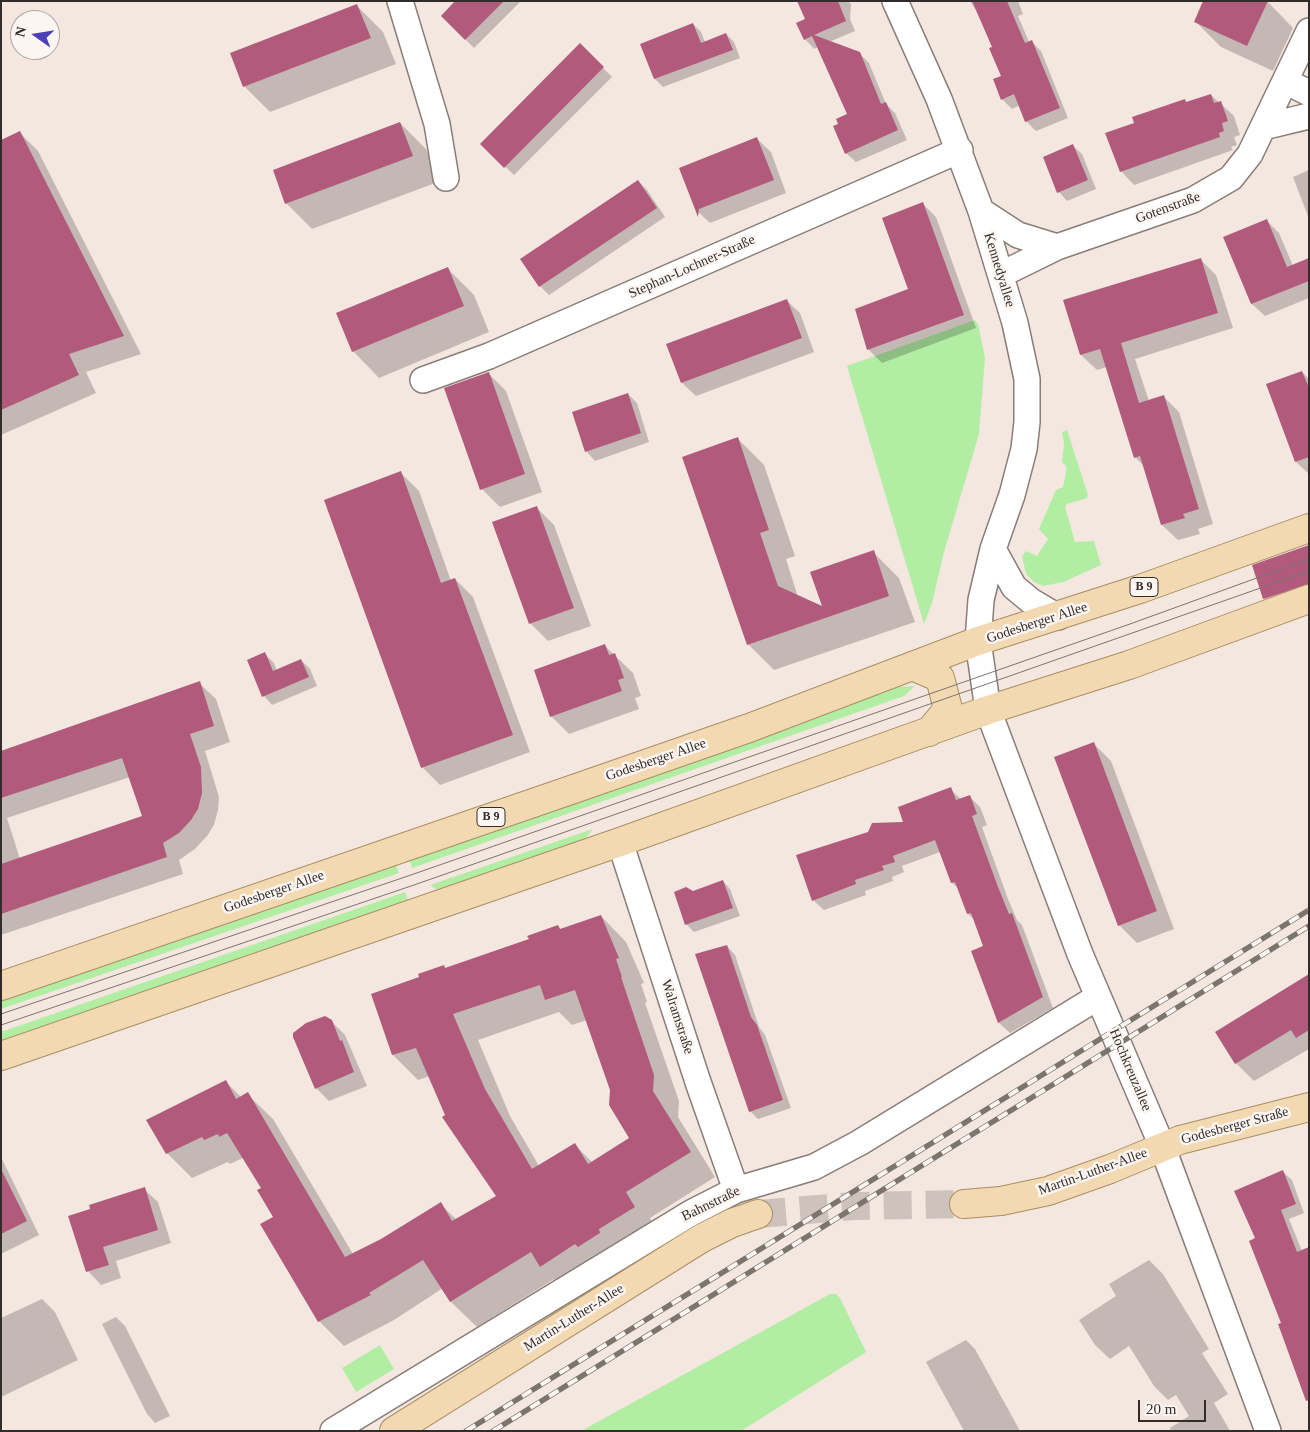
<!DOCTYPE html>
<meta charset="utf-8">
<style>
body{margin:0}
#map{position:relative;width:1310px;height:1432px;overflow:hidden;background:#f4e7e0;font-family:Georgia,serif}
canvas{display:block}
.frame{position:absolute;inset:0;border:2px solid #322d2a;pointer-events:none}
.north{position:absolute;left:10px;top:10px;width:50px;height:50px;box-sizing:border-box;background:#fdf5f1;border:1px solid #aca5a1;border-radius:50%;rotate:283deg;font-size:14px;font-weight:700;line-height:20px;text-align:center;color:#322d2a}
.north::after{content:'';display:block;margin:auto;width:18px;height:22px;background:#4b40b7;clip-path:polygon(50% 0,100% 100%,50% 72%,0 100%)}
.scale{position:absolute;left:1138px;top:1400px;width:68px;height:22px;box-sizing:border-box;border:2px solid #322d2a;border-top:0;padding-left:6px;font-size:15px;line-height:18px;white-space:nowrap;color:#322d2a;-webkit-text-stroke:4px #fdf5f1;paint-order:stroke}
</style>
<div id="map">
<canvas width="1310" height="1432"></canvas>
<div class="frame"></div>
<div class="north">N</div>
<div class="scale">20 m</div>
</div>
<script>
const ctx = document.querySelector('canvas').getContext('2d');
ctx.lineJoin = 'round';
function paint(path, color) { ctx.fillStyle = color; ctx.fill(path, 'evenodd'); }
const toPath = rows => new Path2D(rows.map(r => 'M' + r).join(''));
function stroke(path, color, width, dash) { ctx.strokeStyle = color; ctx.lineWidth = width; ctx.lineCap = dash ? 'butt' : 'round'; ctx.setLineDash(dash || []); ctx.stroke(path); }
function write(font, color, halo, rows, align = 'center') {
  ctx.font = font + ' Georgia,serif'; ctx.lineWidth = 5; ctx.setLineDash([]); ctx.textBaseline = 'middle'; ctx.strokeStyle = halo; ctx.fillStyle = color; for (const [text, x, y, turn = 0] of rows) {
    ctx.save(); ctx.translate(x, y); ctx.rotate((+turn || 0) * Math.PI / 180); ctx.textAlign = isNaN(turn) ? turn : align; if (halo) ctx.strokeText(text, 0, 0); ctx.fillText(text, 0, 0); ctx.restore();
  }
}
paint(toPath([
 [975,320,978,324,985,358,979,434,944,552,932,603,924,624,847,366],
 [1067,430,1088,495,1087,498,1067,504,1065,507,1075,542,1094,541,1101,565,1063,582,1043,586,1034,582,1026,574,1022,556,1026,551,1037,556,1048,539,1039,529,1056,490,1063,487,1067,467,1062,462,1064,443,1062,432],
 [915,686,904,696,412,868,409,858,894,687],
 [593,829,582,843,441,892,430,885],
 [395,863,399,873,1,1009,1,998],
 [405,892,409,903,1,1043,1,1032],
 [830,1294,836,1294,840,1298,866,1352,741,1431,581,1431],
 [380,1345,394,1369,356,1392,342,1368]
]), '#b2eda4');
paint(toPath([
 [457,1,521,1,474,48,442,16],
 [808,1,848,1,851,4,850,19,855,31,829,42,859,53,869,63,886,104,895,113,907,140,856,162,846,153,839,124,849,114,818,47,814,49,805,39],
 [970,1,1018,1,1023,14,1018,16,1029,42,1031,41,1041,51,1068,118,1036,131,1026,121,1020,105,1012,109,1002,99,1003,77,994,47,981,18],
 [1267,1,1293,28,1273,71,1221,47,1195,21],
 [357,6,383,32,396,64,270,112,244,86],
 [693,24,701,32,705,42,726,34,734,42,740,58,663,87,655,79,642,44],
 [580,45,612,77,514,175,482,144],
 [1211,95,1234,116,1240,135,1234,137,1237,145,1231,147,1233,150,1134,185,1121,171,1135,124,1184,100,1187,103],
 [400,123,426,149,438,182,312,229,286,203],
 [20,133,38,151,141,354,86,372,96,393,1,435,1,141],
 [757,139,771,152,786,193,710,223,696,210],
 [1073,146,1082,154,1096,189,1067,201,1059,192],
 [1309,170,1309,219,1293,177],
 [638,181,647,190,665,217,549,295,540,286],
 [923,204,936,217,976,328,882,363,868,349,909,290],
 [1267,221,1279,233,1293,266,1309,260,1309,298,1265,316,1252,304,1225,238],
 [1200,259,1216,275,1233,328,1135,359,1149,401,1164,397,1179,412,1213,524,1198,529,1200,534,1178,540,1162,525,1145,467,1135,457,1107,367,1097,370,1081,355,1065,301],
 [448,269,474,295,489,332,379,378,353,351],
 [786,300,800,313,814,352,696,396,682,383,668,344],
 [1302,372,1309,379,1309,474,1296,462,1268,385],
 [488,373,506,391,542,492,500,507,482,489],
 [628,394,637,403,649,442,595,461,587,452,574,412],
 [738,439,764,465,795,556,786,559,798,597,824,609,873,552,899,578,915,622,774,670,748,644],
 [401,473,419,491,451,581,455,579,473,597,530,752,440,785,422,767],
 [536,507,554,525,591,626,548,641,530,623],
 [1309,546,1309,588,1269,602,1264,598],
 [605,646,633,673,641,696,635,698,639,709,569,734,551,716],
 [265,654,274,663,277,671,301,660,310,669,317,686,272,705,264,696,248,661],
 [199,683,216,699,230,742,205,751,219,797,218,810,214,825,207,836,195,849,179,860,183,874,1,935,1,751],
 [130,777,144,817,20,859,7,818],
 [1093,743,1111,761,1174,929,1137,943,1119,925],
 [950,789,961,799,969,796,980,807,987,825,982,827,1008,899,1017,920,1022,925,1053,1008,1010,1033,999,1023,973,952,985,947,976,921,968,914,959,889,952,883,940,852,902,866,904,872,892,877,893,881,865,891,866,895,824,910,813,900],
 [723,881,730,889,740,916,694,932,686,924,693,892],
 [601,916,626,942,644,983,641,984,647,1002,645,1003,679,1101,678,1117,715,1177,650,1218,659,1233,566,1291,554,1279,477,1327,451,1302,443,1288,394,1320,344,1346,319,1321,262,1188,243,1158,230,1164,228,1162,192,1178,167,1153,226,1082,241,1097,247,1094,273,1119,353,1254,382,1240,440,1204,457,1220,497,1196,446,1116,430,1076,418,1080,393,1055,421,978,444,966,446,969,530,940,558,927,561,930],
 [559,1012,572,1025,587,1020,631,1138,593,1163,575,1145,539,1166,510,1116,478,1040],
 [727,946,735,955,759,1027,765,1035,791,1108,758,1119,750,1111],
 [1309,976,1309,1049,1254,1081,1236,1063,1217,1032],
 [331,1021,345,1035,367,1086,329,1101,316,1088],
 [1,1157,39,1235,1,1254],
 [1283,1172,1292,1180,1304,1213,1289,1219,1302,1251,1309,1289,1257,1239],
 [144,1189,158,1202,171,1243,116,1261,121,1278,101,1285,88,1271,70,1217],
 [1149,1260,1163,1274,1209,1349,1202,1353,1228,1394,1214,1403,1230,1431,1171,1431,1170,1428,1189,1416,1176,1395,1168,1400,1154,1386,1129,1346,1110,1359,1095,1345,1079,1320,1116,1296,1109,1284],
 [42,1299,55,1312,78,1360,1,1397,1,1318],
 [116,1317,125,1326,170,1416,155,1423,147,1414,102,1324],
 [966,1340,975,1349,1020,1431,964,1431,926,1362]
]), '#0003');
paint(toPath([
 [455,1,504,1,465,40,441,16],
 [797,1,838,1,846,21,814,35,860,52,881,104,886,102,898,130,845,154,833,126,838,124,836,119,847,114,812,36,804,40,796,23,805,19],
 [972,1,1007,1,1025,43,1032,40,1060,108,1025,122,1014,94,1001,100,993,79,1001,76,989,48,992,47],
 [1203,1,1268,1,1247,46,1194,22],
 [357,4,371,38,243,87,230,53],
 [693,23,701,43,726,33,733,50,654,79,640,44],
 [580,43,604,67,504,168,480,144],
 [1211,94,1214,103,1221,101,1228,121,1222,123,1224,131,1219,133,1220,137,1120,172,1105,133,1134,123,1132,117,1185,99,1186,102],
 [400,122,413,156,285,204,273,170],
 [20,131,124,336,69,354,79,375,1,410,1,140],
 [757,137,774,180,699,209,698,217,679,168],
 [1073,144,1088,180,1057,193,1043,157],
 [638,180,657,208,539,287,520,259],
 [923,202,964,315,867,350,855,309,908,289,882,218],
 [1267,219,1287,267,1309,258,1309,281,1251,304,1223,237],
 [1201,258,1218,313,1121,343,1139,403,1164,395,1199,509,1183,514,1185,518,1161,525,1140,456,1134,458,1100,349,1080,355,1063,300],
 [448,267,464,306,352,352,336,313],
 [787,299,802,338,681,383,666,344],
 [1302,371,1309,388,1309,457,1295,462,1266,384],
 [489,372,525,474,480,490,444,388],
 [628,393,641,433,585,452,572,412],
 [738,437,769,530,760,533,778,586,822,606,810,572,874,550,889,596,747,645,682,457],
 [401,471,441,583,455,578,513,735,421,768,324,500],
 [537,506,574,608,529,624,492,522],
 [1309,545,1309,584,1263,599,1252,565],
 [605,644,609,655,615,653,624,678,618,680,622,691,550,717,534,670],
 [265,652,273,671,301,659,309,677,262,697,247,660],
 [200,681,214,726,190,734,201,767,202,793,198,809,191,820,179,833,163,843,167,857,1,914,1,864,142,816,122,758,1,798,1,751],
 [1094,742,1157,911,1118,926,1054,757],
 [951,787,956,800,970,795,977,814,972,816,998,887,1009,914,1012,913,1043,997,998,1023,971,951,983,946,971,913,967,914,955,882,951,883,935,840,893,856,895,862,882,866,884,870,855,880,856,884,812,901,796,855,868,832,872,823,903,822,898,807],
 [723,880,733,908,685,925,674,892,686,887,693,891],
 [601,915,619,958,616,959,622,977,621,977,654,1075,653,1091,691,1152,626,1192,635,1207,599,1229,600,1233,578,1247,575,1244,540,1267,531,1252,450,1302,423,1260,369,1293,371,1295,318,1322,260,1224,273,1217,257,1190,261,1188,227,1133,219,1137,218,1134,204,1140,202,1137,166,1154,146,1120,226,1080,236,1099,248,1092,345,1257,381,1239,441,1202,452,1221,496,1196,442,1117,445,1115,416,1048,392,1055,371,994,419,977,418,974,444,965,445,968,529,939,527,936,558,925,560,929],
 [540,985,545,1000,575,990,610,1090,609,1105,629,1138,588,1164,575,1143,532,1169,485,1089,453,1014],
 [727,945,751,1017,757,1025,783,1100,749,1112,695,954],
 [1309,974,1309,1030,1296,1038,1291,1030,1235,1064,1215,1032],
 [325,1016,332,1020,340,1041,342,1040,354,1072,315,1089,293,1037,293,1033,306,1023],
 [1,1169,27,1221,1,1234],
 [1283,1170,1296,1204,1281,1210,1297,1252,1309,1247,1309,1400,1306,1401,1278,1324,1281,1323,1249,1241,1255,1238,1234,1191],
 [145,1187,158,1230,103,1247,109,1265,86,1272,68,1216,90,1209,89,1205]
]), '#b15a7c');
stroke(toPath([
 [758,1214,854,1206,964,1204]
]), '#cdc2bc', 28, [28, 14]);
const minor = toPath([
 [400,1,437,124,446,178],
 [895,1,939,99,981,211,1015,323,1027,379,1027,422,1024,449,1012,495,993,549,981,600,978,641,988,710,1080,954,1162,1146,1268,1431],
 [1285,81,1309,93],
 [1263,127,1309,116],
 [981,211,1018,235,1057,247],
 [1002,274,1057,247,1193,200,1231,178,1250,154,1309,31],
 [423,380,489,356,960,150],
 [993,549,1014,587,1031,601,1058,617],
 [620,842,698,1082,736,1190],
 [333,1431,691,1213,736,1190,814,1167,859,1143,1098,997]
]);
const major = toPath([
 [912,666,940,678,948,709,929,732],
 [1,986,568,791,749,728,978,641,1140,589,1309,528],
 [1,1056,620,842,988,710,1129,665,1309,599],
 [964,1204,1001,1201,1048,1191,1110,1169,1180,1140,1309,1107],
 [394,1431,702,1238,732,1223,758,1214]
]);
stroke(minor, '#897d77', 28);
stroke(major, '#aa8d61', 30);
stroke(minor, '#fff', 25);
stroke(major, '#f3d9b2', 28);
stroke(toPath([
 [1,1014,408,876,1130,624,1309,559],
 [1,1025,414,885,1309,571]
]), '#7c746f', 1);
const rail = toPath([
 [466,1431,1309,910],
 [493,1431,1309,926]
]);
stroke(rail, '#7c746f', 5.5);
stroke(rail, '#fdf5f1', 4, [11]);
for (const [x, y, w] of [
 [1144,587,28],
 [491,817,28]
]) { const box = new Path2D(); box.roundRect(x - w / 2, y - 9.5, w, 19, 4); ctx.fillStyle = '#fdf5f1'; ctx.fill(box); stroke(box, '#322d2a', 1); }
write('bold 12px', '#322d2a', null, [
 ["B 9",1144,587],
 ["B 9",491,817]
]);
write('14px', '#322d2a', '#fdf5f1', [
 ["Gotenstraße",1168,208,-20],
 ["Stephan-Lochner-Straße",692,267,-24],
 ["Kennedyallee",999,270,73],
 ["Godesberger Allee",1037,623,-18],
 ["Godesberger Allee",656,760,-19],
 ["Godesberger Allee",274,892,-19],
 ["Walramstraße",677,1017,72],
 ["Hochkreuzallee",1130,1070,67],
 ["Godesberger Straße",1235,1126,-15],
 ["Martin-Luther-Allee",1093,1172,-20],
 ["Bahnstraße",711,1204,-26],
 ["Martin-Luther-Allee",574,1318,-32]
]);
</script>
